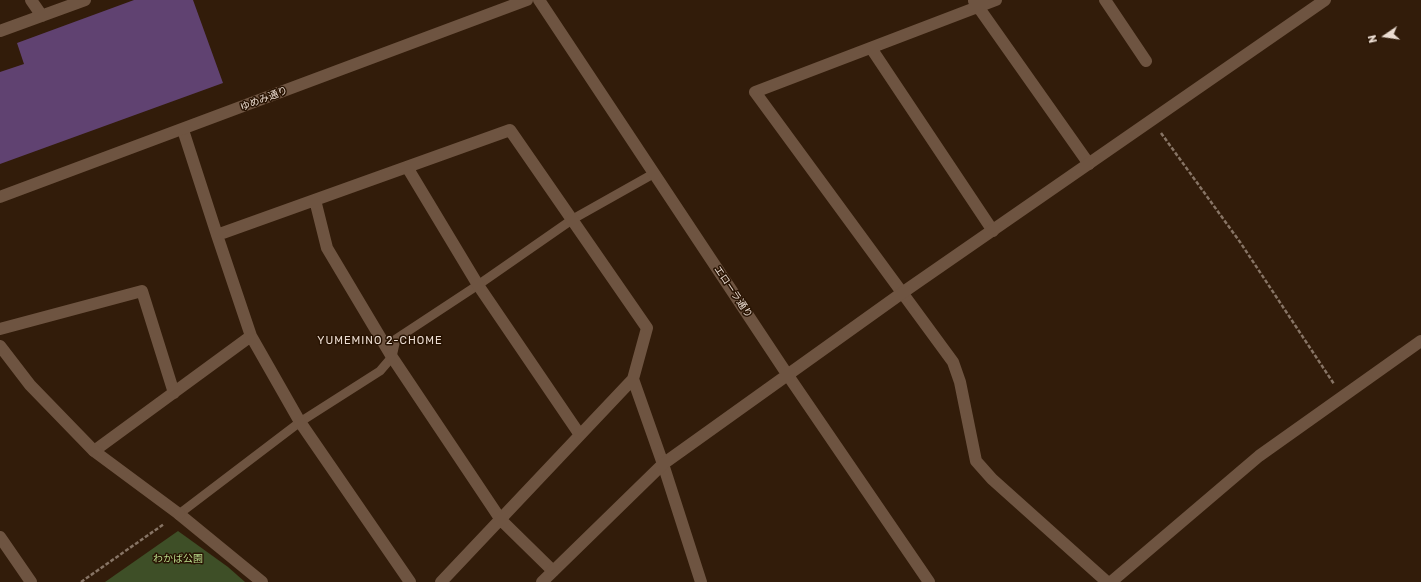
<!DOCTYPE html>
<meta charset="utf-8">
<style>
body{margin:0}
#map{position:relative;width:1421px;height:582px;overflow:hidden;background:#321c0a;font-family:Rubik,sans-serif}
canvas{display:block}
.north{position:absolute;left:1365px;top:16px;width:40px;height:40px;-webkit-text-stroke:3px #281302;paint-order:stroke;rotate:257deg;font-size:11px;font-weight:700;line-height:16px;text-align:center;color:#ebdcd1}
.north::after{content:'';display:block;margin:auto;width:14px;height:18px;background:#ebdcd1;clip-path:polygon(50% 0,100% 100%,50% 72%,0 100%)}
</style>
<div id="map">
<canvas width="1421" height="582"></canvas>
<div class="north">N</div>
</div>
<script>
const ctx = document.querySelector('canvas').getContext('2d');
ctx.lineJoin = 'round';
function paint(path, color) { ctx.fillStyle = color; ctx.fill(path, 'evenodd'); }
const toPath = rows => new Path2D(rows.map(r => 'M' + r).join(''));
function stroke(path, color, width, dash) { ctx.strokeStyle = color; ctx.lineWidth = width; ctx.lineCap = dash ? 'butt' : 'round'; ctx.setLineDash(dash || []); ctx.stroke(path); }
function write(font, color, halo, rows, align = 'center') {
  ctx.font = font + ' Rubik,"Noto Sans JP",sans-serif'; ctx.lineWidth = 3; ctx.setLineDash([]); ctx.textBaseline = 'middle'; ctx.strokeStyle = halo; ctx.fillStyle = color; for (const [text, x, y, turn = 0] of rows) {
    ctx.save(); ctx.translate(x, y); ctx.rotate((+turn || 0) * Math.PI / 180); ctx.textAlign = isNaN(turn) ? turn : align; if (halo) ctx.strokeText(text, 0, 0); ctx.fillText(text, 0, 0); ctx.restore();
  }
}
paint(toPath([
 [178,531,228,567,245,582,105,582]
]), '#3e4f27');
paint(toPath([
 [134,0,193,0,223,83,0,164,0,72,24,64,17,43]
]), '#604271');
stroke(toPath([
 [1161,133,1240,242,1334,384],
 [81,582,164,524]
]), '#877465', 2.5, [4, 2]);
stroke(toPath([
 [179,514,300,422,380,371,392,357,396,339,478,285,573,219,653,174]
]), '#6e5441', 9);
stroke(toPath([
 [31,0,42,16],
 [996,0,755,92,953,362,960,382,976,461,992,479,1107,582],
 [1105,0,1146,61],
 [974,1,1089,164],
 [0,31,85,0],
 [871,48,993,231],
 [183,130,217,235,251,336,300,422,410,582],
 [407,167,478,285,580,435],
 [315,200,327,248,392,357,501,520,553,571],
 [217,235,510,130,647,328,633,379,441,582],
 [0,329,142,291,174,393],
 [633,379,663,464,701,582],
 [94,451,251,336],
 [179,514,262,582],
 [0,537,31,582],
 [1111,582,1259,456,1421,341]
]), '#6e5441', 12);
stroke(toPath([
 [539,0,787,374,929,582],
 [0,197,527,0],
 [0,346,30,385,94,451,179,514],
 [542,582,663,464,902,293,1325,0]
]), '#6e5441', 12);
write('10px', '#ebdcd1', '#281302', [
 ["ゆめみ通り",264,99,-21],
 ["エローラ通り",733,292,56]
]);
write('10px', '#bbdf8e', '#281302', [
 ["わかば公園",178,559]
]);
ctx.letterSpacing = '1px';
write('11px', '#ebdcd1', '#281302', [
 ["YUMEMINO 2-CHOME",380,341]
]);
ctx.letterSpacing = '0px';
</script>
